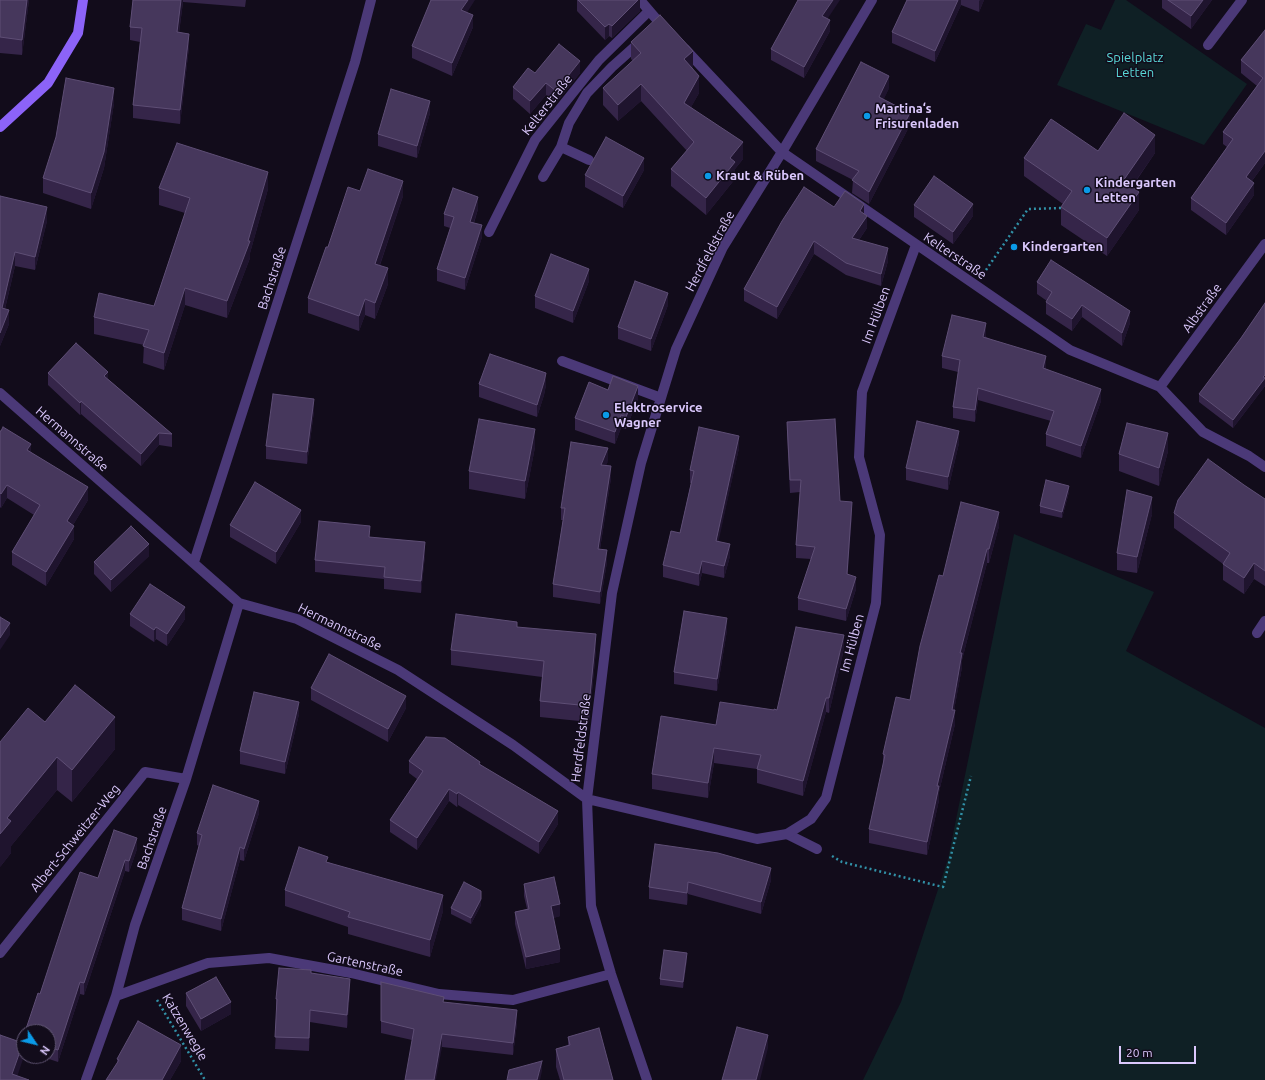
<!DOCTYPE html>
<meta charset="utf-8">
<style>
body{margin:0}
#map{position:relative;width:1265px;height:1080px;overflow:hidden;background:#120c1b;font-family:Ubuntu,sans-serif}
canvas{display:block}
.north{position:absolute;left:16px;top:1024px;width:40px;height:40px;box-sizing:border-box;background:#120c1b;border:1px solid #625775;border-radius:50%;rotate:125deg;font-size:11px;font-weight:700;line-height:16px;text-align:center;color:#dbc8fd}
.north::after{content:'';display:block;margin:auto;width:14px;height:18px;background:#0a9ae7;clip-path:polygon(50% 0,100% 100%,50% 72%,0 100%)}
.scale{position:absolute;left:1119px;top:1046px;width:77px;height:18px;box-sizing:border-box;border:2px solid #dbc8fd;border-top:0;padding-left:5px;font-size:12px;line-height:14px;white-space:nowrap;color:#dbc8fd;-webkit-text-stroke:3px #120c1b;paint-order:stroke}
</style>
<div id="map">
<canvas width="1265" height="1080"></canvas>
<div class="north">N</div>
<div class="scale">20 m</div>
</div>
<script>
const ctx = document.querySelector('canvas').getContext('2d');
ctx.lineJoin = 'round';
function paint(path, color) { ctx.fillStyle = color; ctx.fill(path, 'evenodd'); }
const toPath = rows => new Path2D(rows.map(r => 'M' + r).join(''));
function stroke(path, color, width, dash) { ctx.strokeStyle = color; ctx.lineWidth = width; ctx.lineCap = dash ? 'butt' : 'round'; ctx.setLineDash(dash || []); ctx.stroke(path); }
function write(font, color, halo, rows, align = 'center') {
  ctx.font = font + ' Ubuntu,sans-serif'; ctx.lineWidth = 3; ctx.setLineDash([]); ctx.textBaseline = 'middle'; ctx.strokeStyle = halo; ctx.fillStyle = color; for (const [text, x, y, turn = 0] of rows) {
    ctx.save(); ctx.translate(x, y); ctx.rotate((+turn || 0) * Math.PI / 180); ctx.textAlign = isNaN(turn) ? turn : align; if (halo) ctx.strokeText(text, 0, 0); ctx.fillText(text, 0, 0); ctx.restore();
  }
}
paint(toPath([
 [1115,0,1126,0,1247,84,1204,145,1057,85,1086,24,1101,30],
 [1014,534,1154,592,1126,651,1265,728,1265,1080,863,1080,901,1002,948,859]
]), '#0f2025');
stroke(toPath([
 [986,270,1028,209,1063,208],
 [832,856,842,862,943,887,971,776],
 [157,1000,205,1080]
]), '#3191a7', 2.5, [2, 3]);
stroke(toPath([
 [589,160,561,147,569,123,587,93,612,67,640,42],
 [543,177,561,147],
 [489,232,535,140,599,60,649,11],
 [787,834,817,849]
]), '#4b3978', 10);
stroke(toPath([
 [640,0,664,28],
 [1208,45,1242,0],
 [685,49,782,152,1070,350,1160,387,1203,432,1249,456,1265,467],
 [562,361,661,398],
 [1160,387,1265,244],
 [0,393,239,603,297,619,398,670,513,745,587,799,757,839,787,834,811,819,826,798,876,603,880,535,859,457,862,392,916,245],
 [194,562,355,62,371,0],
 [1257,633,1265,621],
 [0,953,145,772,186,779],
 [116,996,208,963,269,958,351,973,439,994,513,1000,611,974],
 [86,1080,116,996,135,925,186,779,239,603],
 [647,1080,611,974,591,906,587,799,612,593,641,463,676,349,723,247,782,152,872,0]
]), '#4b3978', 10);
stroke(toPath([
 [0,127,48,83,78,33,83,0]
]), '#8c63f8', 10);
paint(toPath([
 [0,0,29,0,22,55,0,53],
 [133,0,246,0,245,7,183,2,179,33,189,47,180,124,133,118,133,105,140,42,130,40,130,27],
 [577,0,640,0,640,11,612,38,609,36,605,40,577,11],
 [907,0,984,0,979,12,961,5,935,62,892,43,892,32],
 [1162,0,1212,0,1191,29,1162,8],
 [468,13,473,27,452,76,412,58,412,46],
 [828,19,830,31,804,78,771,60,771,49],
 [1265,30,1265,163,1252,181,1254,195,1226,235,1191,210,1191,198,1227,147,1223,144,1223,132,1257,86,1241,73,1241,60],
 [631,42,693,68,699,93,691,107,743,159,735,169,735,179,706,215,671,186,671,169,687,151,641,101,618,121,603,105,603,88,633,61,631,59],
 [535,73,580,73,556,103,546,95,530,114,513,99,513,87],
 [889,88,883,100,910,125,869,204,852,193,853,180,816,161,816,149],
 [114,103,104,168,91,209,43,193,43,178],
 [430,113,417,158,378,146,378,134],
 [1098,151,1155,153,1132,187,1139,210,1107,256,1061,225,1061,207,1063,204,1024,176,1024,158],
 [644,170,623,208,585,187,585,175],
 [159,188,268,189,250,253,250,258,227,318,185,305,164,370,143,363,144,345,94,334,94,317,154,306,185,213,159,205],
 [360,191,403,196,380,265,388,284,375,319,365,315,359,331,308,313,308,298,328,247],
 [0,196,47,221,35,270,15,266,5,309,9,324,0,346],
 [914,205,973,216,953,244,914,217],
 [834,207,864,214,867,228,859,240,888,261,881,286,846,275,814,254,777,319,744,301,744,289],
 [478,209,474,223,482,237,465,290,437,281,437,269,450,228,444,226,444,214],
 [589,281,573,323,535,308,535,296],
 [1037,282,1130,323,1122,346,1082,317,1072,331,1046,314,1046,302,1047,301,1037,294],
 [1265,303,1265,386,1233,428,1199,402,1199,394,1241,338],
 [668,305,651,351,618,339,618,327],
 [986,335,986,337,1046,367,1046,369,1101,401,1081,458,1046,446,1046,434,1051,421,978,400,975,422,953,418,953,407,958,372,942,368,942,356],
 [48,373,108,379,172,434,172,447,159,445,141,466,81,414,80,415,48,385],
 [479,384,546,385,544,395,537,417,479,397],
 [608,390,638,399,626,429,621,428,615,444,575,430,575,418],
 [314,411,307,464,266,459,266,446],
 [787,422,840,501,852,514,847,574,856,589,846,621,798,610,798,598,811,559,796,558,796,545,800,492,790,493,787,434],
 [0,431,31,452,88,500,73,525,74,539,46,586,12,565,12,552,34,515,7,498,1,508,0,507],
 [959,443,948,490,906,480,906,468],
 [535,447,525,499,469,489,469,471],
 [739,448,718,541,730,556,724,578,702,573,699,586,663,577,663,565,680,533,691,483,690,483,690,470],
 [1168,451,1159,486,1119,471,1119,454],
 [608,461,606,465,611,478,600,549,607,562,600,604,553,597,553,584,563,520,561,520,561,508],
 [1244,485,1265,499,1265,586,1254,579,1244,594,1223,580,1223,564,1174,528,1174,513],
 [1069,492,1062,518,1040,513,1040,506],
 [1152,514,1137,573,1117,570,1117,553],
 [301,522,276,564,230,537,230,525],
 [999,526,989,563,987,563,962,660,962,667,954,710,955,724,939,792,939,800,927,855,869,843,869,829,883,767,883,754,910,700,943,576],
 [370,537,425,555,421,593,384,589,384,579,315,572,315,560],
 [149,556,111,592,94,574,94,562],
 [130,614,185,619,167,646,156,639,154,642,130,626],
 [517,627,596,650,589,722,540,717,540,701,542,677,451,665,451,650],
 [727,630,717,691,674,684,674,672],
 [844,649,829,713,826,712,803,796,757,783,757,769,714,763,708,798,652,789,652,774,774,710,777,710],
 [311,688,406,708,388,742,311,700],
 [299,714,285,774,240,764,240,751],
 [45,722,115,749,72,802,57,790,11,846,11,853,0,867],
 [409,761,480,764,558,824,539,854,458,805,457,807,449,801,417,850,390,832,390,820,417,779,409,773],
 [259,813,244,861,240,860,221,931,182,920,182,908,199,846,197,845,197,833],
 [655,844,771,880,761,914,688,894,687,905,649,899,649,887],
 [137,849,129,872,125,871,84,995,80,994,58,1062,40,1056,48,1056,48,1032,40,994,98,878],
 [328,862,443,911,430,957,348,934,348,927,285,906,285,890],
 [524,884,560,916,553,918,560,962,526,969,515,924,515,912,527,909,524,896],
 [481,905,471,924,451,914,451,908],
 [687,959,683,988,660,985,660,979],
 [311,973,350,991,347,1028,310,1022,309,1051,275,1049,277,1012,276,1011,276,999],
 [381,982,444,1002,517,1023,513,1055,442,1047,412,1040,381,1033],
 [186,993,231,1014,201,1031,186,1006],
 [24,1035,24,1051,23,1050,23,1038],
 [568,1037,613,1080,560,1080,556,1067,556,1049,568,1045],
 [117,1059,181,1061,170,1080,106,1080,117,1065]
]), '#352549');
paint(toPath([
 [27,0,29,0,22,55,22,40],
 [181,0,183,0,183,2,177,46,177,32],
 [468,0,475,0,461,22,461,10],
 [638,0,640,0,640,11,612,38,612,26],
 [833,0,840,0,822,27,822,16],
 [958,0,961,0,961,5,935,62,935,51],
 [980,0,984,0,979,12,979,1],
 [1203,0,1212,0,1191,29,1191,16],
 [473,15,473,27,452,76,452,63],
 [830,20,830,31,804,78,804,67],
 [609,24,609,36,605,40,605,27],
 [189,34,189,47,180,124,180,110],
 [693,51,693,68,684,76,684,59],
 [580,61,580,73,556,103,556,91],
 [699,76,699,93,684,120,684,103],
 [889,76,889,88,879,110,879,97],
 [546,83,546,95,530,114,530,101],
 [641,84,641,101,618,121,618,105],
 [114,88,114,103,104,168,91,209,91,193],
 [430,101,430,113,417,158,417,146],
 [910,113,910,125,869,204,869,192],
 [1155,135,1155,153,1123,199,1123,181],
 [743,142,743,159,735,169,735,179,706,215,706,198,730,158],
 [1265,151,1265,163,1246,189,1246,177],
 [644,158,644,170,623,208,623,196],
 [268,172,268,189,250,253,250,258,227,318,227,301,248,241],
 [403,181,403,196,375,279,375,264],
 [1254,183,1254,195,1226,235,1226,223],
 [1139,192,1139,210,1107,256,1107,238],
 [478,197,478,209,470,234,470,222],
 [864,204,864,216,860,211],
 [973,204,973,216,953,244,953,232],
 [47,207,47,221,35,270,35,257],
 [867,216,867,228,852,250,852,238],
 [482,225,482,237,465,290,465,278],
 [814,241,814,254,777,319,777,307],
 [888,248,888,261,881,286,881,274],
 [15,252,15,266,2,321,2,308],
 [388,268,388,284,375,319,375,303],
 [589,269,589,281,573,323,573,311],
 [185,288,185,305,164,370,164,353],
 [668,293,668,305,651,351,651,339],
 [365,299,365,315,359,331,359,316],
 [1082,305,1082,317,1072,331,1072,319],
 [9,310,9,324,0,346,0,333],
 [1130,311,1130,323,1122,346,1122,333],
 [986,323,986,335,983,348,983,337],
 [1046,356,1046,367,1043,380,1043,368],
 [108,372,108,384,104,376],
 [546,373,546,385,544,395,537,417,537,405],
 [1265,375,1265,386,1233,428,1233,420],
 [638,386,638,399,626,429,626,417],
 [978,388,978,400,975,422,975,410],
 [1101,389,1101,401,1081,458,1081,446],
 [314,399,314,411,307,464,307,452],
 [81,401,81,414,80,415,80,403],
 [621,415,621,428,615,444,615,432],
 [535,429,535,447,525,499,525,481],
 [959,431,959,443,948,490,948,477],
 [159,433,159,445,141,466,141,454],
 [1168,433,1168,451,1159,486,1159,468],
 [739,436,739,448,716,553,716,541],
 [31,444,31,457,27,450],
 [608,448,608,461,601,477,601,465],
 [611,466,611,478,598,561,598,549],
 [7,485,7,498,1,508,1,494],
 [1069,486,1069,492,1062,518,1062,512],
 [88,487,88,500,67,535,67,521],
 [1152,497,1152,514,1137,573,1137,557],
 [852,502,852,514,847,586,847,574],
 [301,510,301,522,276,564,276,552],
 [999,512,999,526,989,563,989,549],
 [74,526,74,539,46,586,46,572],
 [425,542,425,555,421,593,421,581],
 [149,544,149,556,111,592,111,580],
 [730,544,730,556,724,578,724,566],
 [987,549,987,563,962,660,962,667,952,722,955,710,955,724,939,792,939,800,927,855,927,842,952,710,960,653],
 [607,550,607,562,600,604,600,592],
 [702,561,702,573,699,586,699,574],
 [1254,563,1254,579,1244,594,1244,578],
 [856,577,856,589,846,621,846,609],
 [185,607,185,619,167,646,167,634],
 [727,618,727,630,717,691,717,679],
 [10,623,10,635,0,650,0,638],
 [156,627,156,639,154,642,154,630],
 [596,634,596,650,589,722,589,706],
 [844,635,844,649,829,713,829,698],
 [406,696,406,708,388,742,388,729],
 [826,698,826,712,803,796,803,781],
 [299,702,299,714,285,774,285,762],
 [115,717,115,749,72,802,72,770],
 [714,748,714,763,708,798,708,783],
 [57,757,57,790,11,846,11,853,0,867,0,834,7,818],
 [449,789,449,801,417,850,417,838],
 [458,792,458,805,457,807,457,794],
 [259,801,259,813,244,861,244,849],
 [558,811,558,824,539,854,539,842],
 [137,838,137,849,129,872,129,861],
 [240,847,240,860,221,931,221,919],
 [125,860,125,871,84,995,84,983],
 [771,868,771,880,761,914,761,902],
 [688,882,688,894,687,905,687,893],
 [443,895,443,911,430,957,430,940],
 [481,899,481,905,471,924,471,918],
 [560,904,560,916,551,919,551,906],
 [560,949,560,962,526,969,526,957],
 [687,953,687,959,683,988,683,982],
 [350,979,350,991,347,1028,347,1015],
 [80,982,80,994,58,1062,58,1050],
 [231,1002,231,1014,201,1031,201,1019],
 [310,1010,310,1022,309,1051,309,1038],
 [517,1010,517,1023,513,1055,513,1043],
 [442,1034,442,1047,436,1080,434,1080],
 [768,1035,768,1048,760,1080,756,1080],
 [23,1043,23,1059,16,1080,12,1074],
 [181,1045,181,1061,170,1080,162,1080],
 [542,1061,542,1071,540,1080,537,1080]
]), '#1f142e');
const building = toPath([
 [0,0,27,0,22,40,0,37,0,0],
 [133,0,181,0,177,32,189,34,180,110,133,105,142,28,130,27,133,0],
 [431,0,468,0,461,10,473,15,452,63,412,46,431,0],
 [578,0,638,0,612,26,609,24,605,27,578,0],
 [798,0,833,0,822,16,830,20,804,67,771,49,798,0],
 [907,0,958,0,935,51,892,32,907,0],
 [1168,0,1203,0,1191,16,1168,0],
 [660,15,693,51,684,59,699,76,684,103,743,142,730,158,735,162,706,198,671,169,694,142,641,84,618,105,603,88,641,53,631,42,660,15],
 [1265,30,1265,151,1246,177,1254,183,1226,223,1191,198,1233,139,1223,132,1263,78,1241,60,1265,30],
 [559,44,580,61,556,91,546,83,530,101,513,87,528,68,535,73,559,44],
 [861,62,889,76,879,97,910,113,869,192,852,180,859,171,816,149,861,62],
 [66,78,114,88,104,152,91,193,43,178,56,137,66,78],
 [391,89,430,101,417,146,378,134,391,89],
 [1124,113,1155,135,1123,181,1139,192,1107,238,1061,207,1072,191,1024,158,1051,119,1098,151,1124,113],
 [606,137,644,158,623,196,585,175,606,137],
 [177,143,268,172,248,241,250,241,227,301,185,288,164,353,143,346,149,330,94,317,99,293,154,306,190,198,159,188,177,143],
 [368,169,403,181,375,264,388,268,375,303,365,299,359,316,308,298,326,247,328,247,348,187,360,191,368,169],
 [934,176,973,204,953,232,914,205,934,176],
 [804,187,834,207,845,191,864,204,860,211,867,216,852,238,888,248,881,274,846,263,814,241,777,307,744,289,782,221,804,187],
 [453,188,478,197,470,222,482,225,465,278,437,269,454,217,444,214,453,188],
 [0,196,47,207,35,257,15,252,2,308,9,310,0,333,0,196],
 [551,254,589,269,573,311,535,296,551,254],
 [1051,260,1130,311,1122,333,1082,305,1072,319,1046,302,1052,292,1037,282,1051,260],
 [635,281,668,293,651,339,618,327,635,281],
 [1265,303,1265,375,1263,377,1265,378,1233,420,1199,394,1241,338,1265,303],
 [952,315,986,323,983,337,1046,356,1043,368,1101,389,1081,446,1046,434,1054,411,978,388,975,410,953,407,960,360,942,356,952,315],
 [76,343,108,372,104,376,172,434,159,433,141,454,81,401,80,403,48,373,76,343],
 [490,354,546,373,544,382,537,405,479,384,490,354],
 [613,376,638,386,626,417,621,415,615,432,575,418,589,382,608,390,613,376],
 [273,394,314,399,307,452,266,446,273,394],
 [479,419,535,429,525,481,469,471,479,419],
 [835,419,840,501,852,502,847,574,856,577,846,609,798,598,815,547,796,545,801,480,790,480,787,422,835,419],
 [917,421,959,431,948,477,906,468,917,421],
 [1127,423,1168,433,1159,468,1119,454,1127,423],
 [3,427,31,444,27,450,88,487,67,521,74,526,46,572,12,552,40,505,7,485,1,494,0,493,0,431,1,431,3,427],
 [699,427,739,436,716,541,730,544,724,566,702,561,699,574,663,565,671,531,680,533,694,471,690,470,699,427],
 [571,442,608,448,601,465,611,466,598,549,607,550,600,592,553,584,565,508,561,508,571,442],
 [1208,459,1244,485,1265,499,1265,571,1254,563,1244,578,1223,564,1230,553,1174,513,1178,500,1208,459],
 [1046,480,1069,486,1062,512,1040,506,1046,480],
 [255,482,301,510,276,552,230,525,255,482],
 [1127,490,1152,497,1137,557,1117,553,1127,490],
 [961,502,999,512,989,549,987,549,960,653,962,653,952,710,955,710,937,786,939,786,927,842,869,829,885,755,883,754,896,697,910,700,920,646,939,575,943,576,961,502],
 [319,521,370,526,369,537,425,542,421,581,384,577,385,567,315,560,319,521],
 [131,526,149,544,111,580,94,562,131,526],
 [150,584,185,607,167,634,156,627,154,630,130,614,150,584],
 [684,611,727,618,717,679,674,672,684,611],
 [456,614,517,622,517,627,596,634,589,706,540,701,544,661,451,650,456,614],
 [0,617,10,623,0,638,0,617],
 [796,627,844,635,829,698,826,698,803,781,757,769,761,755,714,748,708,783,652,774,661,716,716,725,720,702,774,710,774,709,777,710,796,627],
 [329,654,406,696,388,729,311,688,329,654],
 [75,685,115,717,72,770,57,757,7,818,11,821,0,834,0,742,28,708,45,722,75,685],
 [254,692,299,702,285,762,240,751,254,692],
 [426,737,445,738,480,762,479,764,558,811,539,842,458,792,457,794,449,789,417,838,390,820,423,771,409,761,426,737],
 [213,785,259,801,244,849,240,847,221,919,182,908,202,835,197,833,213,785],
 [114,830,137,838,129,861,125,860,84,983,80,982,58,1050,48,1047,48,1032,25,1032,38,993,40,994,80,872,98,878,114,830],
 [655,844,718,853,771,868,761,902,688,882,687,893,649,887,655,844],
 [299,847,328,857,326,862,443,895,430,940,348,917,350,912,285,890,299,847],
 [554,877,560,904,551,906,560,949,526,957,515,912,529,909,524,884,554,877],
 [464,882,481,891,481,899,471,918,451,908,464,882],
 [664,950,687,953,683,982,660,979,664,950],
 [279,968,311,970,311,973,350,979,347,1015,310,1010,309,1038,275,1037,277,999,276,999,279,968],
 [216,977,231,1002,201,1019,186,993,216,977],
 [381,982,444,997,443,1002,517,1010,513,1043,442,1034,434,1080,405,1080,414,1029,381,1021,381,982],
 [138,1021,181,1045,162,1080,106,1080,119,1060,117,1059,138,1021],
 [737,1027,768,1035,756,1080,722,1080,737,1027],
 [599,1028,613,1080,564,1080,556,1049,570,1045,568,1037,599,1028],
 [0,1035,23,1043,12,1074,29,1080,0,1080,0,1035],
 [542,1061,537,1080,507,1080,509,1070,542,1061]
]);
paint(building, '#46375c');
stroke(building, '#5e4e75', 1);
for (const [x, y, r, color] of [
 [867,116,4,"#0a9ae7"],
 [708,176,4,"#0a9ae7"],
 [1087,190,4,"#0a9ae7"],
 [1014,247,4,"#0a9ae7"],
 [606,415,4,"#0a9ae7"]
]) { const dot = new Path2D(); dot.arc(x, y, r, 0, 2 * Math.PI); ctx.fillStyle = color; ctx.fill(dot); stroke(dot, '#120c1b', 1.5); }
write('13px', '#59d8d8', '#120c1b', [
 ["Spielplatz",1135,58],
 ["Letten",1135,73]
]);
write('13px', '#dbc8fd', '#120c1b', [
 ["Kelterstraße",547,105,-52],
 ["Herdfeldstraße",710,251,-62],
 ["Kelterstraße",955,256,34],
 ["Bachstraße",272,278,-72],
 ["Albstraße",1202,308,-54],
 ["Im Hülben",876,315,-70],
 ["Hermannstraße",72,439,41],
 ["Hermannstraße",340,627,26],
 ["Im Hülben",852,643,-75],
 ["Herdfeldstraße",581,738,-83],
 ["Albert-Schweitzer-Weg",75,838,-51],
 ["Bachstraße",152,838,-71],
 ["Gartenstraße",365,964,12],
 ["Katzenwegle",185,1027,59]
]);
write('bold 13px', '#dbc8fd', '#120c1b', [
 ["Martina‘s",875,109],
 ["Frisurenladen",875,124],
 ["Kraut & Rüben",716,176],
 ["Kindergarten",1095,183],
 ["Letten",1095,198],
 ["Kindergarten",1022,247],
 ["Elektroservice",614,408],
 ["Wagner",614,423]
], 'left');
</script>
